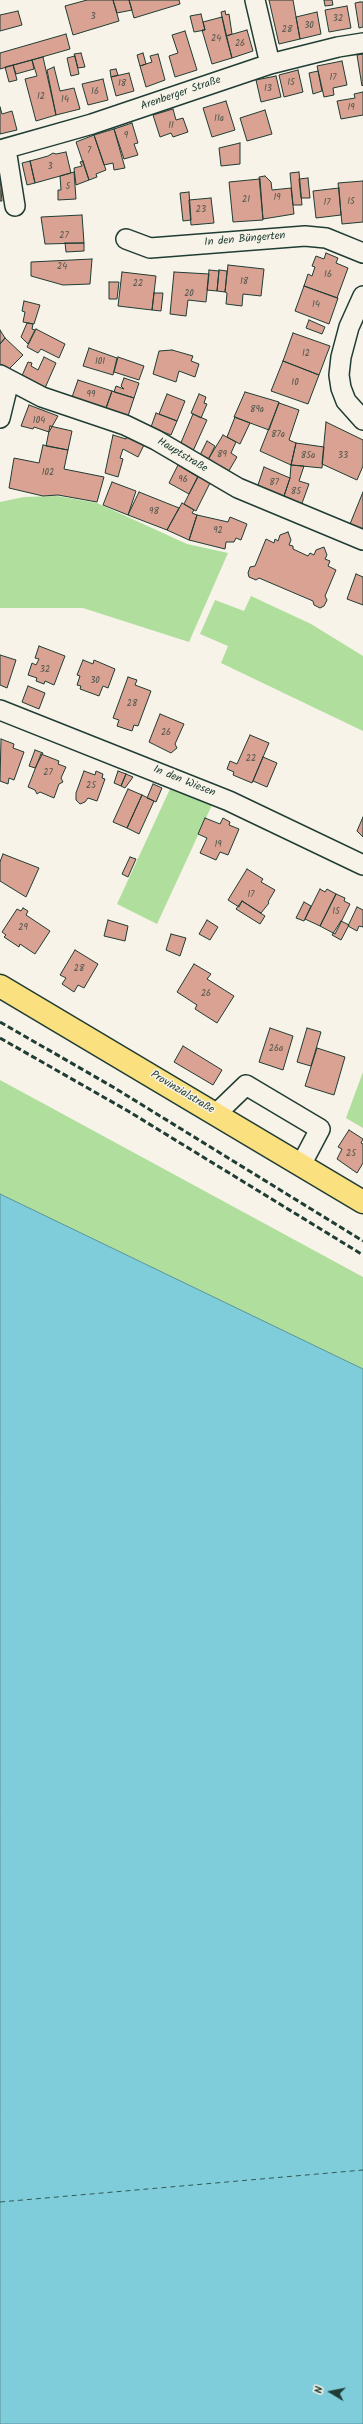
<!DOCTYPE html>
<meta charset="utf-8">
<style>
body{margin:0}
#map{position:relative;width:363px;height:2424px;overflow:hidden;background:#f7f3e8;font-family:Kalam,sans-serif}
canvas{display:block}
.north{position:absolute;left:311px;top:2372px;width:40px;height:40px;-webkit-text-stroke:3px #f7f3e8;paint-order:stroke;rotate:280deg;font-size:11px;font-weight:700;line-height:16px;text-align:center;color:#1f3d34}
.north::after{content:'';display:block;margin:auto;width:14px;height:18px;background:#1f3d34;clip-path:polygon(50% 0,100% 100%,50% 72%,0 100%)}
</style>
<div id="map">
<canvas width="363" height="2424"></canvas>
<div class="north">N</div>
</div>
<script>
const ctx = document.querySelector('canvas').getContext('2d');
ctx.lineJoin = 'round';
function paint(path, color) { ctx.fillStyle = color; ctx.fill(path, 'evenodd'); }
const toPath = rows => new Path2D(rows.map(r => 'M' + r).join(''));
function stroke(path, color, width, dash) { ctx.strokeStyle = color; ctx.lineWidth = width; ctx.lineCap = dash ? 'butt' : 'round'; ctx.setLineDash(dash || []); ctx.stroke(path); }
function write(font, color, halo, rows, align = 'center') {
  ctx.font = font + ' Kalam,sans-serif'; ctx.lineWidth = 3; ctx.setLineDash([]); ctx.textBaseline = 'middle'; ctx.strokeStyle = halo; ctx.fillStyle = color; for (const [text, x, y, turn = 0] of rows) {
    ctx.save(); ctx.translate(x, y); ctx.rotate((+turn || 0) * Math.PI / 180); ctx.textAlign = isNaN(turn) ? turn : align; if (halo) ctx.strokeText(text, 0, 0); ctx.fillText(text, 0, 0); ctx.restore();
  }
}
paint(toPath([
 [57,496,97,503,187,544,228,553,189,642,83,608,0,608,0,502,24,497],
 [251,596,311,624,363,656,363,731,221,663,228,646,200,634,215,600,244,611],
 [170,789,212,805,157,924,117,904],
 [363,1072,363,1128,346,1118],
 [0,1080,363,1277,363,1369,0,1194]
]), '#afde9d');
const water = toPath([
 [0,1194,363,1369,363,2424,0,2424,0,1194]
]);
paint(water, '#7fcddb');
stroke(water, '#599398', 1);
stroke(toPath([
 [0,2202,363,2170]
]), '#325a55', 1, [5, 4]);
const building = toPath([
 [87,0,113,0,119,21,73,35,65,6,87,0],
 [113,0,129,0,132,10,117,13,113,0],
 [129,0,179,0,180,4,134,18,129,0],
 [269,0,293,0,300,39,279,44,269,0],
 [324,0,332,0,333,5,325,6,324,0],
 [360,2,363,2,363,27,359,28,355,3,360,2],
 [347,6,351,28,329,32,325,10,347,6],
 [18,11,22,25,0,31,0,15,18,11],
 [225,11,226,15,229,14,232,34,226,36,221,12,225,11],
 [317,12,321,34,300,39,296,17,317,12],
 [201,14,205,30,194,32,190,16,201,14],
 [222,17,232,58,212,64,202,30,205,30,203,22,222,17],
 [247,30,253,51,232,58,226,36,247,30],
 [185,31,197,70,175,77,169,56,178,53,172,35,185,31],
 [66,34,70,49,0,69,0,53,66,34],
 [81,53,85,67,78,68,74,54,81,53],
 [143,53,146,64,140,66,137,55,143,53],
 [158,54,165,80,146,87,140,66,152,62,150,56,158,54],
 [363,54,363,85,362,86,357,55,363,54],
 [75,56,79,74,71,76,67,58,75,56],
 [43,57,56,115,36,121,25,79,37,76,32,60,43,57],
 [32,60,34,69,16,74,13,65,32,60],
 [342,61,347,85,333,88,334,95,324,97,317,66,342,61],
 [13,65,17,80,9,82,5,67,13,65],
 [54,67,60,91,74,88,80,109,56,115,47,70,54,67],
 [116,69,118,75,111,77,110,70,116,69],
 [298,70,303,92,284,97,279,75,298,70],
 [318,71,322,91,313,94,309,73,318,71],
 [129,73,134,91,116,96,111,77,129,73],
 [276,76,281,97,261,102,256,80,276,76],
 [103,79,108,100,88,105,82,84,103,79],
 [363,92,363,115,341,119,337,101,355,98,354,94,363,92],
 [226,101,235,130,212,137,203,108,226,101],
 [0,107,2,114,12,111,17,130,0,134,0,107],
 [173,109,176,120,183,118,188,132,173,137,171,133,160,137,153,115,173,109],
 [265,110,272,134,247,141,240,118,265,110],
 [132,123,138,143,134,144,138,155,124,159,114,129,132,123],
 [114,129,125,168,114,170,113,163,104,165,94,135,114,129],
 [94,135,106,170,96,174,97,177,89,180,76,142,94,135],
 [240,143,240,164,221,166,219,148,240,143],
 [66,152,71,173,35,183,30,161,48,156,53,153,56,154,66,152],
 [30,161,35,183,27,185,22,163,30,161],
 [83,161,89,180,76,185,74,168,82,166,80,162,83,161],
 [74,172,76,199,58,200,58,190,61,190,60,176,74,172],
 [299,172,302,205,293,205,290,173,299,172],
 [265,176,271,182,272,190,291,188,294,214,263,219,259,177,265,176],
 [308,178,310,198,301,198,299,179,308,178],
 [260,179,263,220,233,222,229,182,260,179],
 [363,181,363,222,342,224,338,183,363,181],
 [0,183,3,188,1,191,2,201,0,201,0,183],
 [339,188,341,215,316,218,313,191,339,188],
 [189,192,191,220,183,221,180,193,189,192],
 [211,198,214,223,191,225,189,200,211,198],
 [82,215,84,243,45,244,41,217,82,215],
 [65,243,84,243,84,251,66,252,65,243],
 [326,253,338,258,336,263,348,268,337,298,304,286,308,274,312,276,315,267,312,266,316,256,324,259,326,253],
 [92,259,90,284,63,285,31,276,31,262,92,259],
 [228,265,264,269,261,296,243,294,242,306,226,304,227,293,225,292,228,265],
 [209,270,219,271,217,291,207,290,209,270],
 [219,270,227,271,225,292,217,291,219,270],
 [122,272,156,276,152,310,118,306,122,272],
 [174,272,209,274,206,302,188,300,186,316,170,314,174,272],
 [109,282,119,282,117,299,109,299,109,282],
 [304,286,338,298,329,324,295,311,304,286],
 [154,293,163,293,161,311,152,310,154,293],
 [24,301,40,305,34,324,23,322,25,312,22,311,24,301],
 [309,320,325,327,322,334,306,328,309,320],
 [27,323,33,324,32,329,35,330,28,344,21,337,27,323],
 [36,329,65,344,59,358,41,349,38,353,27,347,36,329],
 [0,330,5,338,0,344,0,330],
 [293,333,330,346,319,375,283,361,293,333],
 [5,338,23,355,7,371,0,364,0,344,5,338],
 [89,348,117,358,113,375,83,366,89,348],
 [172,350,193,356,191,361,199,364,195,377,179,371,176,382,153,374,159,351,172,350],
 [44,357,56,363,45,388,21,378,28,362,32,363,31,366,38,370,44,357],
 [118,357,144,366,139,380,114,372,118,357],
 [283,361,319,375,308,404,271,391,283,361],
 [124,378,139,383,134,398,114,392,116,386,124,389,121,386,124,378],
 [78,380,112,391,105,411,71,400,78,380],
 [112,391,134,398,127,419,105,411,112,391],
 [245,392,279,402,269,430,234,417,245,392],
 [167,394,185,401,177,421,159,414,167,394],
 [199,394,206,397,204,403,207,404,201,418,191,413,199,394],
 [279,403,299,410,289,440,296,443,291,465,260,451,279,403],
 [29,405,58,416,49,432,34,427,33,429,21,426,29,405],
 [156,413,177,421,171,435,151,427,156,413],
 [193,414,207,420,193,451,180,445,193,414],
 [235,417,250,423,240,444,227,437,235,417],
 [326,422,363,440,363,466,357,480,322,464,326,422],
 [50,426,72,431,68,450,46,446,50,426],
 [113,435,126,439,128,435,145,443,138,457,123,449,120,458,123,459,118,477,105,473,113,435],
 [223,435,236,442,231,453,237,457,227,474,206,463,223,435],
 [207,441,215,446,208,460,200,455,207,441],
 [296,443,324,447,322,468,291,465,296,443],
 [43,445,68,450,64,469,104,477,97,502,58,495,43,496,9,488,14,458,39,463,43,445],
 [178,465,198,477,189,494,169,483,178,465],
 [291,465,304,466,299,481,309,484,301,506,283,499,290,478,291,465],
 [264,467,290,478,283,499,257,488,264,467],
 [199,474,211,481,196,511,184,504,199,474],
 [112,482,136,491,128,515,103,505,112,482],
 [139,492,179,508,167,530,128,515,139,492],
 [363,492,363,529,350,524,363,492],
 [182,503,194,510,192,513,197,515,189,540,167,530,182,503],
 [197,515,228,522,230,517,247,524,241,540,236,538,234,542,226,542,225,549,189,540,197,515],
 [288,532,291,540,289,545,293,546,293,549,308,556,310,553,314,555,316,550,324,547,327,555,325,559,330,561,328,566,336,570,325,596,327,600,324,606,320,608,314,605,313,601,259,578,256,580,249,577,248,573,250,567,255,566,266,539,274,543,275,539,278,541,280,535,288,532],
 [356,574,363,577,363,605,347,599,356,574],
 [39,646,65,656,54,685,45,681,44,684,36,681,37,678,28,675,32,663,36,665,39,659,35,658,39,646],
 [0,655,16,660,7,688,0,685,0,655],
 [83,660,93,664,94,660,115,669,108,688,103,686,99,696,80,689,81,686,77,685,80,676,77,675,83,660],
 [128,677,137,680,135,685,151,691,138,726,134,725,132,731,117,726,119,720,113,718,128,677],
 [28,686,45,693,39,709,22,702,28,686],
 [160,714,184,724,175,744,177,748,171,753,149,742,160,714],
 [250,735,269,743,252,783,233,775,234,772,227,769,230,761,237,764,250,735],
 [1,739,14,744,13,748,24,752,14,780,9,778,8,784,0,781,1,739],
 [35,750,43,753,35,768,29,766,35,750],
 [41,754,59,761,58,764,66,767,61,778,63,782,59,784,54,798,40,792,37,794,35,790,28,787,41,754],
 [263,757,277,763,267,787,253,781,263,757],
 [84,771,95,775,96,771,103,774,102,778,105,779,97,801,88,798,85,802,80,804,76,800,76,793,84,771],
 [118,771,126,774,121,786,114,783,118,771],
 [126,774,133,777,125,788,121,786,126,774],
 [153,784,162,788,156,802,147,798,153,784],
 [128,789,142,795,127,828,113,822,128,789],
 [142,795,154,801,139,834,127,828,142,795],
 [363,817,363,837,357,831,363,817],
 [205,818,220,824,223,818,230,822,229,825,239,829,228,855,220,852,216,860,200,853,207,838,198,834,205,818],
 [3,854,39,868,26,897,0,881,0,862,3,854],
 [130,857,136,859,128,877,122,874,130,857],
 [247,869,263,879,261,882,275,890,268,902,269,903,261,913,242,901,239,907,228,900,247,869],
 [320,889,325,892,327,889,336,894,320,926,305,919,320,889],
 [336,894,345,898,344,901,350,904,335,934,320,926,336,894],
 [242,901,265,916,260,924,236,909,242,901],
 [304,902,311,906,304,921,296,918,304,902],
 [357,907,363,910,363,927,359,926,357,931,348,926,357,907],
 [23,908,28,911,26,915,50,931,35,954,20,944,19,947,4,937,6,935,2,932,17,909,21,911,23,908],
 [108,920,128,926,125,941,104,936,108,920],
 [207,920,218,927,210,940,199,934,207,920],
 [341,921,349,925,341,940,332,935,341,921],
 [171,934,186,938,180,956,166,950,171,934],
 [75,950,98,964,84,988,78,985,74,992,62,984,66,978,60,975,75,950],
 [194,964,211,974,207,979,234,996,217,1023,195,1009,197,1005,177,992,194,964],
 [270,1028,293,1036,283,1070,259,1062,270,1028],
 [307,1028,321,1032,311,1066,297,1062,307,1028],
 [183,1046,222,1070,213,1085,174,1062,183,1046],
 [317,1048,345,1057,334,1095,305,1086,317,1048],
 [349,1130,363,1139,361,1143,363,1144,363,1163,357,1173,337,1159,342,1149,338,1147,349,1130]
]);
paint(building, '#d9a292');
stroke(building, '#1f3d34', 1);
const minor = toPath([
 [255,0,270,64],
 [6,149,15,206],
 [0,150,92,124,270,64,338,47,363,43],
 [126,239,150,248,305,236,326,238,363,253],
 [363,296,349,327,341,357,339,375,341,388,346,401,363,420],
 [0,375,42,397,125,425,156,440,238,488,363,540],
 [0,418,9,381],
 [0,710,229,801,363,865],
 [216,1114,246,1085,320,1129,301,1165]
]);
const major = toPath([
 [0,986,363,1202]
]);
stroke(minor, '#1f3d34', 22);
stroke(major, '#1f3d34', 25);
stroke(minor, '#f7f3e8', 19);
stroke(major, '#fbe080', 22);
stroke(toPath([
 [0,1022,113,1087,363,1241],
 [0,1038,128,1111,363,1255]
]), '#1f3d34', 3, [6, 3]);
write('9px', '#4e564c', null, [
 ["3",93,17],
 ["32",338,19],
 ["30",309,26],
 ["28",287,30],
 ["24",216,39],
 ["26",240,44],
 ["17",333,78],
 ["15",291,83],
 ["18",122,84],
 ["13",268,89],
 ["16",95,92],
 ["12",41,97],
 ["14",65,100],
 ["19",351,108],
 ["11a",219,119],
 ["11",171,126],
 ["9",126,136],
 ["7",89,151],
 ["3",50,167],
 ["5",68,187],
 ["19",277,198],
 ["21",246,200],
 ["15",351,202],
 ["17",327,203],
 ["23",201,210],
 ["27",64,236],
 ["24",62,267],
 ["16",328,275],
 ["18",244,282],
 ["22",138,284],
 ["20",189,294],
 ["14",316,305],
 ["12",306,354],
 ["101",100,362],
 ["10",295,383],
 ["99",91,395],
 ["89a",257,410],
 ["104",39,421],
 ["87a",278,435],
 ["89",222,455],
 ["85a",308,456],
 ["33",343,456],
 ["102",48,473],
 ["96",183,480],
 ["87",274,483],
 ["85",296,492],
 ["98",154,512],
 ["92",218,531],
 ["32",45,670],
 ["30",95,681],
 ["28",132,704],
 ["26",166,733],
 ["22",251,759],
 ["27",48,773],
 ["25",91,786],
 ["19",218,845],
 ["17",251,895],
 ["15",336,912],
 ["29",23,928],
 ["28",79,969],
 ["26",206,994],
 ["26a",276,1049],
 ["25",351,1154]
]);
write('11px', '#1f3d34', '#f7f3e8', [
 ["Arenberger Straße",181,94,-19],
 ["In den Büngerten",245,240,-5],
 ["Hauptstraße",182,456,31],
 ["In den Wiesen",184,782,22],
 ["Provinzialstraße",182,1093,31]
]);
</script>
